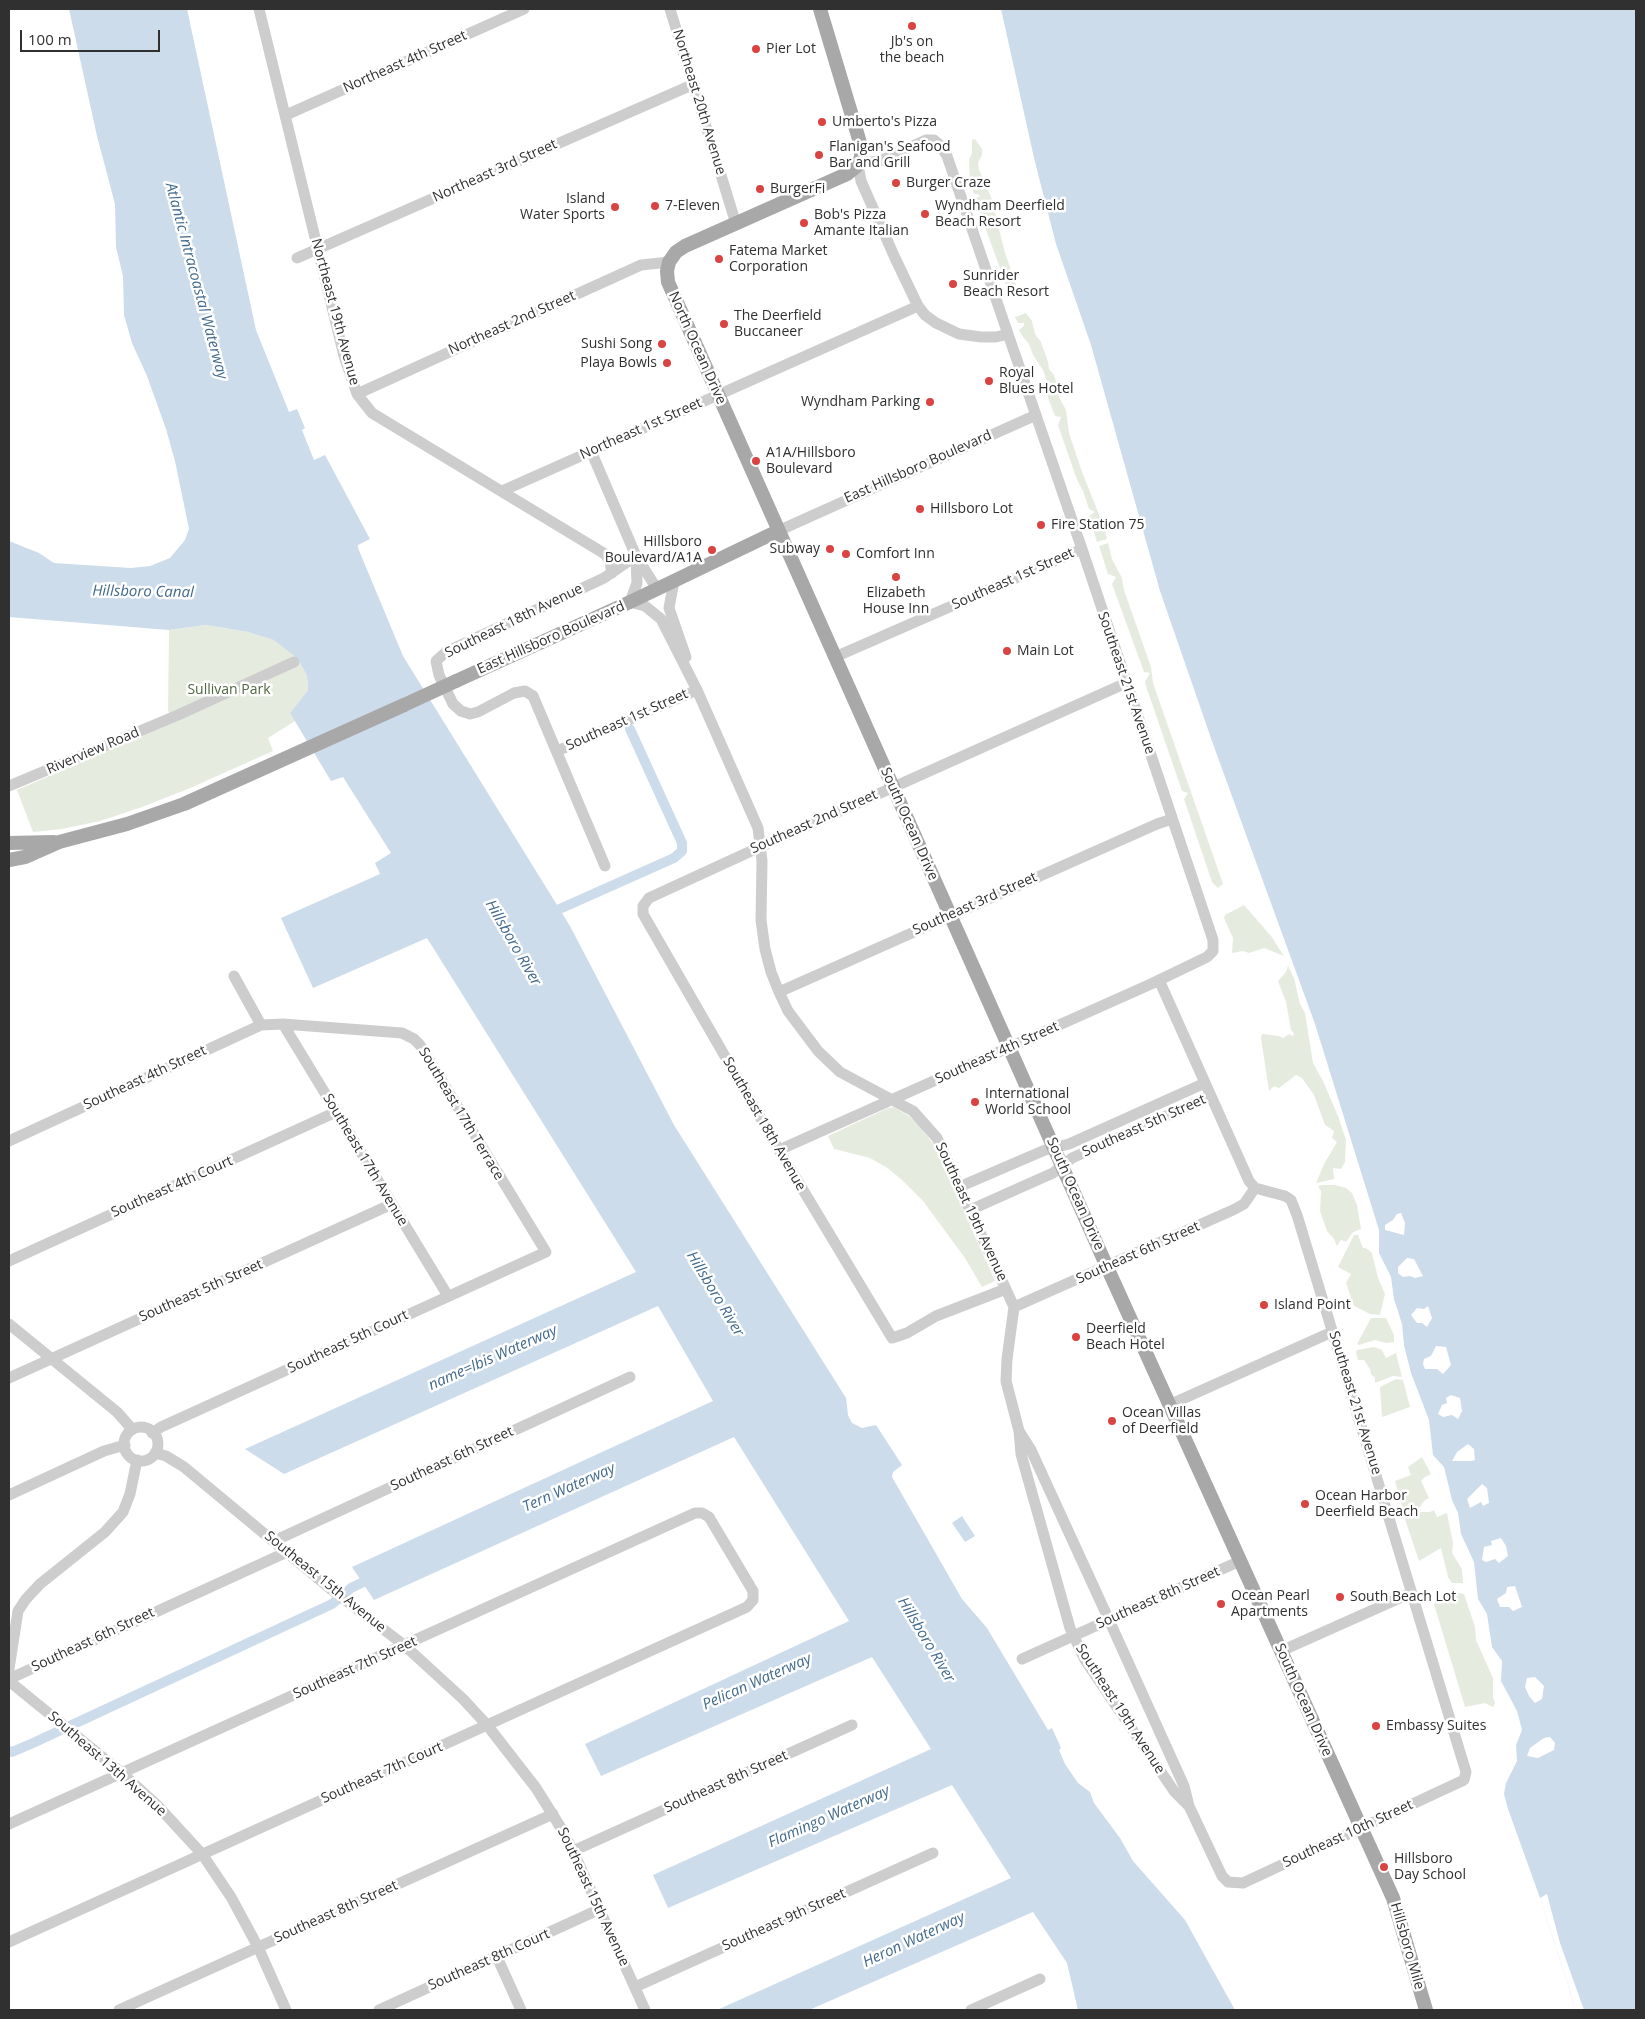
<!DOCTYPE html>
<style>
body{margin:0}
#map{position:relative;width:1645px;height:2019px;overflow:hidden;background:#fff;font-family:"Open Sans",sans-serif}
canvas{display:block}
.frame{position:absolute;inset:0;border:10px solid #303030;pointer-events:none}
.scale{position:absolute;left:20px;top:30px;width:140px;height:22px;box-sizing:border-box;border:2px solid #303030;border-top:0;padding-left:6px;font-size:15px;line-height:18px;white-space:nowrap;color:#303030;-webkit-text-stroke:4px #fff;paint-order:stroke}
</style>
<div id="map">
<canvas width="1645" height="2019"></canvas>
<div class="frame"></div>
<div class="scale">100 m</div>
</div>
<script>
const ctx = document.querySelector('canvas').getContext('2d');
ctx.lineJoin = 'round';
function paint(path, color) { ctx.fillStyle = color; ctx.fill(path, 'evenodd'); }
const toPath = rows => new Path2D(rows.map(r => 'M' + r).join(''));
function stroke(path, color, width, dash) { ctx.strokeStyle = color; ctx.lineWidth = width; ctx.lineCap = dash ? 'butt' : 'round'; ctx.setLineDash(dash || []); ctx.stroke(path); }
function write(font, color, halo, rows, align = 'center') {
  ctx.font = font + ' "Open Sans",sans-serif'; ctx.lineWidth = 5; ctx.setLineDash([]); ctx.textBaseline = 'middle'; ctx.strokeStyle = halo; ctx.fillStyle = color; for (const [text, x, y, turn = 0] of rows) {
    ctx.save(); ctx.translate(x, y); ctx.rotate((+turn || 0) * Math.PI / 180); ctx.textAlign = isNaN(turn) ? turn : align; if (halo) ctx.strokeText(text, 0, 0); ctx.fillText(text, 0, 0); ctx.restore();
  }
}
paint(toPath([
 [975,139,982,149,982,155,978,163,979,170,991,197,1005,253,1016,284,1015,292,1009,298,1006,285,975,199,980,196,978,194,974,194,970,183,969,160,972,153,972,140],
 [1026,313,1032,321,1035,334,1041,342,1048,362,1049,369,1054,375,1057,385,1058,395,1066,410,1069,433,1081,469,1105,530,1107,539,1097,542,1089,516,1095,512,1089,509,1083,491,1077,480,1058,425,1061,417,1055,416,1044,387,1047,382,1043,370,1033,355,1029,344,1023,337,1019,330,1024,326,1024,323,1018,323,1015,317],
 [1108,543,1112,559,1122,578,1124,590,1151,667,1153,683,1223,884,1218,888,1212,882,1184,799,1188,793,1182,791,1146,686,1145,682,1150,673,1144,672,1112,584,1116,577,1108,574,1099,546],
 [206,625,248,632,275,640,298,659,307,676,308,690,290,713,295,721,268,738,273,751,188,789,142,807,100,821,62,829,33,832,17,790,173,722,168,710,169,630],
 [1244,905,1271,936,1284,956,1264,948,1249,953,1243,951,1232,953,1233,938,1224,918,1225,915],
 [1288,966,1294,978,1300,1004,1305,1013,1313,1063,1323,1081,1338,1116,1346,1140,1345,1162,1341,1169,1333,1168,1334,1179,1316,1183,1324,1164,1337,1142,1332,1138,1334,1131,1325,1125,1314,1095,1302,1078,1296,1075,1279,1088,1274,1086,1269,1091,1261,1038,1262,1034,1279,1036,1283,1038,1289,1034,1293,1036,1294,1033,1291,1030,1286,1002,1278,981,1286,972],
 [894,1107,909,1116,918,1124,934,1145,995,1281,982,1287,965,1258,923,1201,901,1179,886,1167,870,1158,834,1149,828,1136,888,1108],
 [1322,1185,1335,1185,1346,1188,1352,1193,1357,1205,1361,1229,1353,1232,1346,1242,1341,1240,1337,1246,1334,1239,1327,1231,1320,1211,1321,1191,1318,1186],
 [1354,1235,1358,1235,1363,1248,1366,1248,1372,1253,1378,1278,1385,1294,1380,1315,1370,1314,1354,1306,1346,1283,1351,1274,1338,1267],
 [1371,1318,1386,1318,1394,1335,1394,1342,1386,1343,1375,1340,1359,1345,1357,1344],
 [1374,1347,1382,1350,1386,1358,1396,1353,1402,1377,1393,1376,1375,1383,1375,1378,1371,1374,1370,1369,1364,1360,1358,1360,1356,1353,1357,1350],
 [1396,1379,1403,1380,1410,1407,1382,1417,1380,1387],
 [1422,1457,1431,1474,1425,1477,1421,1481,1429,1498,1425,1500,1419,1508,1404,1514,1395,1481,1411,1475,1408,1467],
 [1434,1510,1437,1517,1447,1513,1453,1543,1452,1553,1462,1569,1463,1583,1452,1583,1448,1577,1441,1548,1419,1561,1405,1519,1421,1512,1430,1512],
 [1449,1591,1464,1594,1475,1627,1476,1640,1493,1678,1493,1697,1495,1703,1493,1707,1485,1703,1465,1707,1434,1604]
]), '#e5ecdf');
paint(toPath([
 [69,9,187,9,256,330,289,412,297,409,305,428,302,430,314,460,325,455,370,539,358,545,358,548,403,656,570,926,674,1125,846,1398,848,1415,852,1423,862,1428,876,1425,902,1465,893,1472,892,1477,962,1599,987,1628,1048,1730,1052,1728,1061,1748,1059,1750,1065,1764,1078,1783,1090,1792,1094,1803,1120,1838,1133,1861,1185,1920,1235,2010,1078,2010,1067,1963,1033,1912,809,2010,717,2010,1011,1878,952,1785,668,1908,653,1875,931,1749,872,1657,601,1776,585,1744,849,1621,734,1437,374,1600,352,1567,713,1401,658,1306,284,1474,245,1449,636,1272,427,938,313,988,281,918,380,874,375,863,391,853,343,777,331,781,290,713,308,690,307,676,298,659,274,640,248,632,206,625,169,630,9,617,9,541,39,553,54,563,131,568,150,566,170,558,185,540,189,529,175,461,166,429,147,376,132,343,124,315,123,276,116,247,115,204,97,136],
 [1001,9,1636,9,1636,2010,1576,2010,1540,1898,1508,1809,1504,1794,1506,1783,1517,1761,1516,1745,1522,1730,1517,1711,1501,1681,1502,1661,1492,1647,1487,1614,1478,1599,1474,1562,1461,1534,1458,1513,1452,1500,1444,1467,1433,1455,1429,1420,1411,1373,1404,1345,1402,1324,1394,1299,1391,1277,1379,1253,1379,1230,1315,1024,1213,744,1160,591,1091,345,1056,244,1034,158],
 [962,1516,975,1536,965,1542,952,1523]
]), '#cddcea');
paint(toPath([
 [1401,1213,1405,1223,1404,1235,1385,1230,1385,1225,1393,1220,1397,1214],
 [1407,1258,1414,1259,1423,1276,1415,1278,1410,1276,1403,1277,1398,1273,1398,1267],
 [1428,1306,1432,1318,1427,1327,1422,1323,1417,1323,1411,1315,1417,1308,1424,1309],
 [1436,1346,1446,1347,1451,1365,1443,1374,1437,1369,1425,1369,1423,1364,1424,1359,1431,1356],
 [1451,1395,1460,1398,1462,1411,1458,1419,1452,1415,1443,1417,1438,1414,1442,1405,1447,1403,1446,1398],
 [1468,1444,1474,1449,1475,1460,1471,1461,1452,1461,1457,1452],
 [1482,1484,1487,1488,1489,1503,1483,1506,1481,1502,1470,1508,1467,1499],
 [1501,1538,1506,1546,1508,1556,1499,1563,1495,1559,1486,1562,1482,1560,1484,1547,1492,1545,1491,1541],
 [1515,1586,1522,1607,1513,1611,1509,1607,1500,1607,1497,1599,1506,1593,1507,1587],
 [1535,1677,1544,1686,1542,1699,1535,1703,1529,1696,1525,1687,1527,1678],
 [1550,1737,1555,1743,1554,1750,1538,1758,1527,1756,1530,1748,1544,1738],
 [1547,1894,1560,1943,1584,2010,1576,2010,1540,1898]
]), '#fff');
stroke(toPath([
 [546,915,674,858,682,851,682,843,630,729],
 [9,1751,12,1752,33,1743,332,1604,351,1588,374,1577]
]), '#cddcea', 10);
stroke(toPath([
 [259,9,344,356,357,394,372,413,605,554,610,562,612,573],
 [670,9,736,224],
 [286,115,524,9],
 [297,258,694,84],
 [357,394,641,265,669,262],
 [591,451,636,556,657,589],
 [502,491,918,306],
 [778,531,1036,415],
 [636,556,637,583,630,602,645,606,661,619,697,690,758,828,762,861,761,920,765,949,771,972,779,992,788,1011,818,1051,840,1072,913,1111,937,1138,1014,1307,1007,1359,1006,1381,1019,1431,1021,1454,1070,1628,1085,1660,1174,1791,1188,1805],
 [674,581,669,608,686,657],
 [835,657,1082,549],
 [557,751,697,690],
 [9,786,178,715,294,662],
 [605,866,533,696,525,691,514,693,478,712,470,714,461,711,453,704,439,675,436,661,446,652,604,578,636,556],
 [234,976,261,1025],
 [779,992,1157,824,1172,819],
 [283,1024,448,1296],
 [9,1141,261,1025,283,1024,402,1033,414,1039,420,1045,546,1252,161,1427,152,1433],
 [779,1150,1151,984,1207,957,1213,951,1213,940,1082,549,1008,334,947,156,940,145,934,140,926,140,882,160,858,165,861,181,895,258,918,306,925,315,936,323,959,334,981,337,996,337,1008,334],
 [959,1187,1045,1150,1069,1144,1205,1083],
 [970,1210,1053,1173,1072,1158,1211,1096],
 [9,1261,336,1112],
 [1006,1289,936,1316,907,1333,892,1338,779,1150,643,914,643,906,649,898,762,846,1126,683],
 [1014,1307,1233,1210,1244,1204,1255,1188],
 [9,1324,117,1412,132,1429],
 [9,1378,392,1204],
 [1169,1405,1332,1332],
 '124 1444a17 17 0 1 1 34 0a17 17 0 1 1-34 0Z',
 [1019,1431,1031,1450,1109,1620,1184,1786,1189,1806,1222,1876,1228,1882,1243,1883,1464,1780,1466,1772,1297,1215,1291,1200,1285,1196,1255,1188,1249,1181,1159,980],
 [155,1453,166,1456,184,1467,332,1590,404,1645,463,1699,487,1725,536,1788,561,1828,573,1851,645,2010],
 [9,1495,104,1451,125,1445],
 [274,1541,630,1377],
 [1281,1651,1411,1593],
 [1022,1659,1240,1561],
 [9,1669,18,1611,26,1599,40,1584,105,1532,123,1512,130,1494,137,1460],
 [9,1679,287,1552],
 [9,1681,122,1773,157,1805,202,1854,231,1897,258,1947,286,2010],
 [9,1824,695,1513,702,1513,709,1517,753,1591,753,1600,747,1607,9,1942],
 [573,1851,852,1725],
 [497,1957,521,2010],
 [635,1987,933,1853],
 [119,2010,553,1814],
 [379,2010,600,1909],
 [971,2010,1040,1979]
]), '#cdcdcd', 11);
stroke(toPath([
 [820,9,861,146,861,157,858,165,847,174,685,246,676,252,669,262,667,271,668,282,1107,1267,1393,1898,1426,2010],
 [456,681,630,602,778,531],
 [9,843,54,842],
 [9,860,25,857,59,842,127,824,184,804,404,705]
]), '#a8a8a8', 14);
stroke(toPath([
 [404,705,456,681]
]), '#a8a8a8', 14);
for (const [x, y, r, color] of [
 [912,26,5,"#d94341"],
 [756,49,5,"#d94341"],
 [822,122,5,"#d94341"],
 [819,155,5,"#d94341"],
 [896,183,5,"#d94341"],
 [760,189,5,"#d94341"],
 [655,206,5,"#d94341"],
 [615,207,5,"#d94341"],
 [925,214,5,"#d94341"],
 [804,223,5,"#d94341"],
 [719,259,5,"#d94341"],
 [953,284,5,"#d94341"],
 [724,324,5,"#d94341"],
 [662,344,5,"#d94341"],
 [667,363,5,"#d94341"],
 [989,381,5,"#d94341"],
 [930,402,5,"#d94341"],
 [756,461,5,"#d94341"],
 [920,509,5,"#d94341"],
 [1041,525,5,"#d94341"],
 [830,549,5,"#d94341"],
 [712,550,5,"#d94341"],
 [846,554,5,"#d94341"],
 [896,577,5,"#d94341"],
 [1007,651,5,"#d94341"],
 [975,1102,5,"#d94341"],
 [1264,1305,5,"#d94341"],
 [1076,1337,5,"#d94341"],
 [1112,1421,5,"#d94341"],
 [1305,1504,5,"#d94341"],
 [1340,1597,5,"#d94341"],
 [1221,1604,5,"#d94341"],
 [1376,1726,5,"#d94341"],
 [1384,1867,5,"#d94341"]
]) { const dot = new Path2D(); dot.arc(x, y, r, 0, 2 * Math.PI); ctx.fillStyle = color; ctx.fill(dot); stroke(dot, '#fff', 2); }
write('14px', '#303030', '#fff', [
 ["Jb's on",912,42,"center"],
 ["the beach",912,58,"center"],
 ["Pier Lot",766,49],
 ["Umberto's Pizza",832,122],
 ["Flanigan's Seafood",829,147],
 ["Bar and Grill",829,163],
 ["Burger Craze",906,183],
 ["BurgerFi",770,189],
 ["Island",605,199,"right"],
 ["Water Sports",605,215,"right"],
 ["7-Eleven",665,206],
 ["Wyndham Deerfield",935,206],
 ["Beach Resort",935,222],
 ["Bob's Pizza",814,215],
 ["Amante Italian",814,231],
 ["Fatema Market",729,251],
 ["Corporation",729,267],
 ["Sunrider",963,276],
 ["Beach Resort",963,292],
 ["The Deerfield",734,316],
 ["Buccaneer",734,332],
 ["Sushi Song",652,344,"right"],
 ["Playa Bowls",657,363,"right"],
 ["Royal",999,373],
 ["Blues Hotel",999,389],
 ["Wyndham Parking",920,402,"right"],
 ["A1A/Hillsboro",766,453],
 ["Boulevard",766,469],
 ["Hillsboro Lot",930,509],
 ["Fire Station 75",1051,525],
 ["Hillsboro",702,542,"right"],
 ["Boulevard/A1A",702,558,"right"],
 ["Subway",820,549,"right"],
 ["Comfort Inn",856,554],
 ["Elizabeth",896,593,"center"],
 ["House Inn",896,609,"center"],
 ["Main Lot",1017,651],
 ["International",985,1094],
 ["World School",985,1110],
 ["Island Point",1274,1305],
 ["Deerfield",1086,1329],
 ["Beach Hotel",1086,1345],
 ["Ocean Villas",1122,1413],
 ["of Deerfield",1122,1429],
 ["Ocean Harbor",1315,1496],
 ["Deerfield Beach",1315,1512],
 ["Ocean Pearl",1231,1596],
 ["Apartments",1231,1612],
 ["South Beach Lot",1350,1597],
 ["Embassy Suites",1386,1726],
 ["Hillsboro",1394,1859],
 ["Day School",1394,1875]
], 'left');
write('14px', '#303030', '#fff', [
 ["Northeast 4th Street",405,62,-24],
 ["Northeast 20th Avenue",699,102,73],
 ["Northeast 3rd Street",495,171,-24],
 ["Northeast 19th Avenue",335,312,75],
 ["Northeast 2nd Street",512,323,-24],
 ["North Ocean Drive",697,348,66],
 ["Northeast 1st Street",641,429,-24],
 ["East Hillsboro Boulevard",918,467,-24],
 ["Southeast 1st Street",1013,579,-24],
 ["Southeast 18th Avenue",514,621,-26],
 ["East Hillsboro Boulevard",551,638,-24],
 ["Southeast 21st Avenue",1126,683,71],
 ["Southeast 1st Street",627,720,-24],
 ["Riverview Road",93,751,-23],
 ["Southeast 2nd Street",814,822,-24],
 ["South Ocean Drive",909,824,66],
 ["Southeast 3rd Street",975,904,-24],
 ["Southeast 4th Street",997,1053,-24],
 ["Southeast 4th Street",145,1078,-25],
 ["Southeast 17th Terrace",461,1114,59],
 ["Southeast 18th Avenue",764,1124,60],
 ["Southeast 5th Street",1144,1126,-24],
 ["Southeast 17th Avenue",365,1160,59],
 ["Southeast 4th Court",172,1187,-24],
 ["South Ocean Drive",1075,1194,66],
 ["Southeast 19th Avenue",971,1212,65],
 ["Southeast 6th Street",1138,1253,-24],
 ["Southeast 5th Street",201,1291,-24],
 ["Southeast 5th Court",348,1342,-25],
 ["Southeast 21st Avenue",1355,1403,73],
 ["Southeast 6th Street",452,1459,-25],
 ["Southeast 15th Avenue",325,1582,39],
 ["Southeast 8th Street",1158,1598,-24],
 ["Southeast 6th Street",93,1640,-25],
 ["Southeast 7th Street",355,1668,-24],
 ["South Ocean Drive",1303,1700,66],
 ["Southeast 19th Avenue",1120,1709,57],
 ["Southeast 13th Avenue",107,1764,41],
 ["Southeast 7th Court",382,1773,-24],
 ["Southeast 8th Street",726,1782,-24],
 ["Southeast 10th Street",1348,1834,-25],
 ["Southeast 15th Avenue",593,1897,65],
 ["Southeast 8th Street",336,1912,-24],
 ["Southeast 9th Street",784,1920,-24],
 ["Hillsboro Mile",1407,1946,74],
 ["Southeast 8th Court",489,1960,-24]
]);
write('14px', '#506940', '#fff', [
 ["Sullivan Park",229,690]
]);
write('italic 15px', '#436a8d', '#fff', [
 ["Atlantic Intracoastal Waterway",196,281,75],
 ["Hillsboro Canal",143,592,1],
 ["Hillsboro River",513,943,60],
 ["Hillsboro River",715,1294,59],
 ["name=Ibis Waterway",493,1358,-24],
 ["Tern Waterway",569,1488,-24],
 ["Hillsboro River",926,1640,59],
 ["Pelican Waterway",757,1682,-24],
 ["Flamingo Waterway",829,1817,-24],
 ["Heron Waterway",914,1940,-25]
]);
</script>
